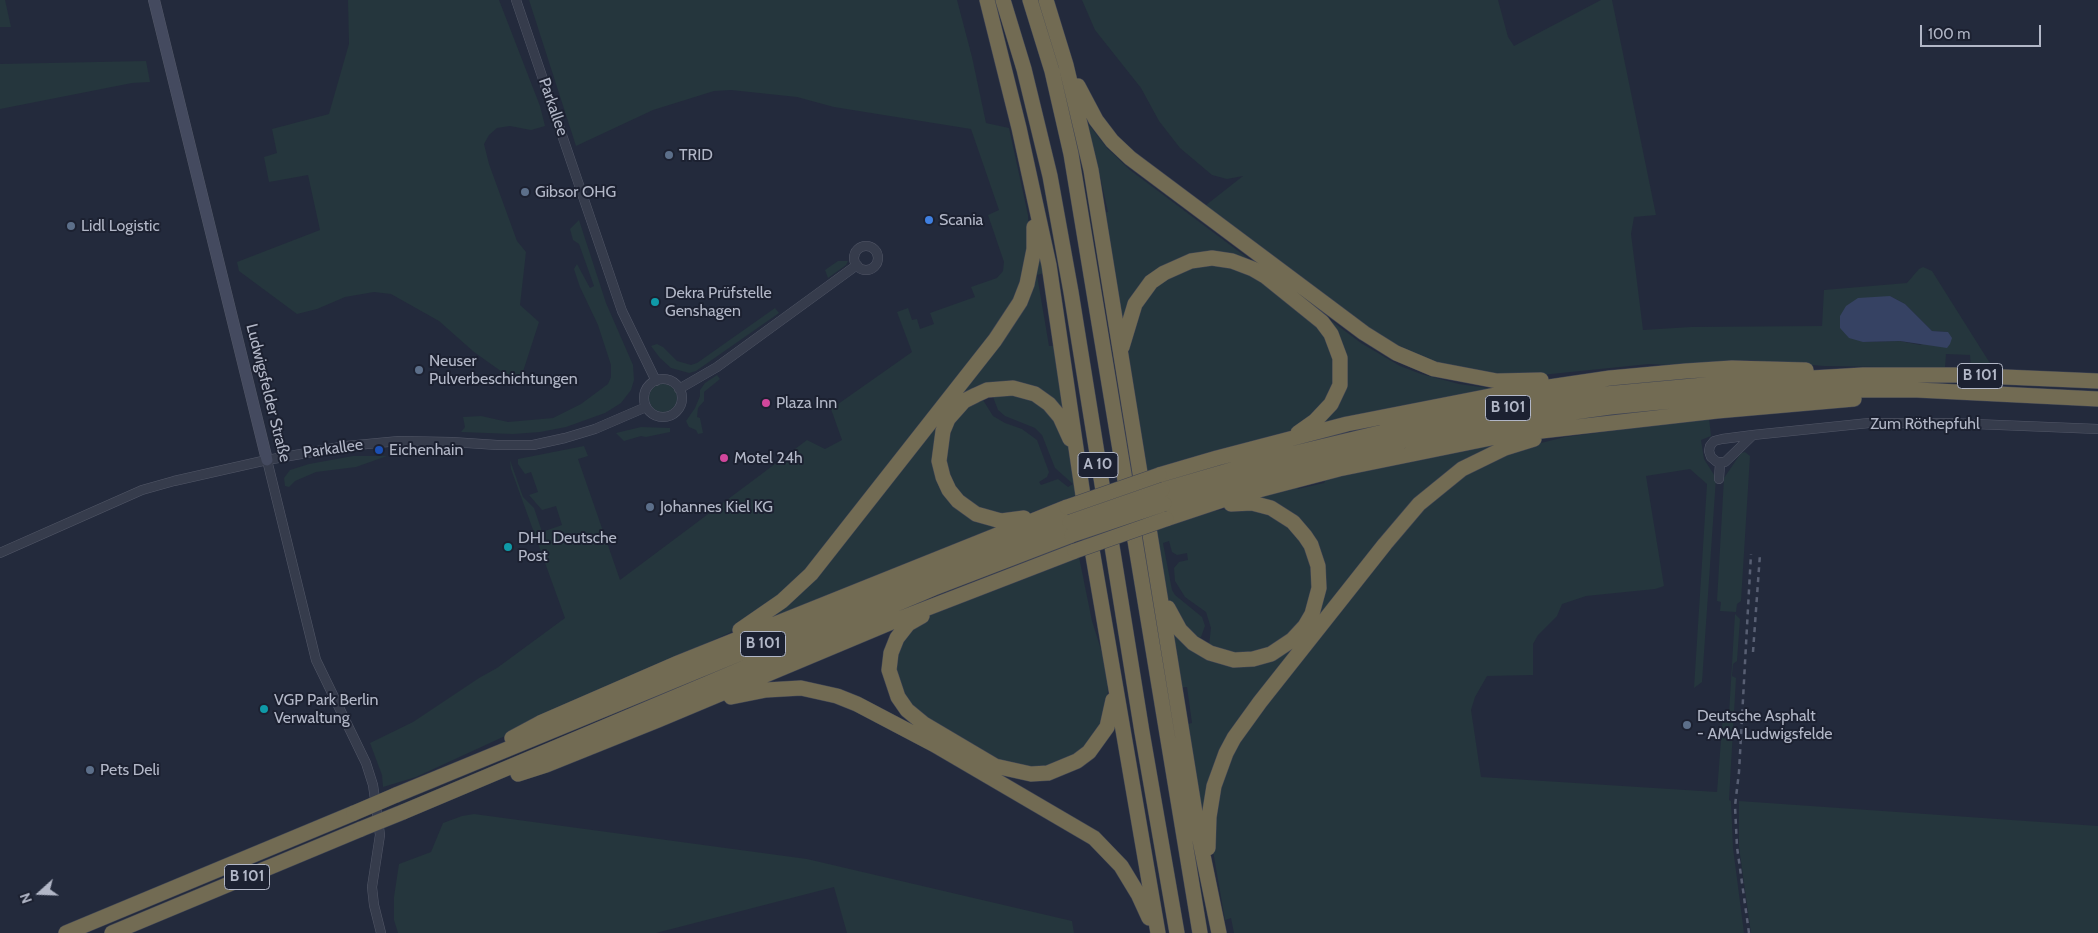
<!DOCTYPE html>
<meta charset="utf-8">
<style>
body{margin:0}
#map{position:relative;width:2098px;height:933px;overflow:hidden;background:#232a3c;font-family:Cabin,sans-serif}
canvas{display:block}
.north{position:absolute;left:15px;top:868px;width:50px;height:50px;-webkit-text-stroke:4px #1c2131;paint-order:stroke;rotate:250deg;font-size:14px;font-weight:700;line-height:20px;text-align:center;color:#b2b7c7}
.north::after{content:'';display:block;margin:auto;width:18px;height:22px;background:#b2b7c7;clip-path:polygon(50% 0,100% 100%,50% 72%,0 100%)}
.scale{position:absolute;left:1920px;top:25px;width:121px;height:22px;box-sizing:border-box;border:2px solid #b2b7c7;border-top:0;padding-left:6px;font-size:15px;line-height:18px;white-space:nowrap;color:#b2b7c7;-webkit-text-stroke:4px #1c2131;paint-order:stroke}
</style>
<div id="map">
<canvas width="2098" height="933"></canvas>
<div class="north">N</div>
<div class="scale">100 m</div>
</div>
<script>
const ctx = document.querySelector('canvas').getContext('2d');
ctx.lineJoin = 'round';
function paint(path, color) { ctx.fillStyle = color; ctx.fill(path, 'evenodd'); }
const toPath = rows => new Path2D(rows.map(r => 'M' + r).join(''));
function stroke(path, color, width, dash) { ctx.strokeStyle = color; ctx.lineWidth = width; ctx.lineCap = dash ? 'butt' : 'round'; ctx.setLineDash(dash || []); ctx.stroke(path); }
function write(font, color, halo, rows, align = 'center') {
  ctx.font = font + ' Cabin,sans-serif'; ctx.lineWidth = 4; ctx.setLineDash([]); ctx.textBaseline = 'middle'; ctx.strokeStyle = halo; ctx.fillStyle = color; for (const [text, x, y, turn = 0] of rows) {
    ctx.save(); ctx.translate(x, y); ctx.rotate((+turn || 0) * Math.PI / 180); ctx.textAlign = isNaN(turn) ? turn : align; if (halo) ctx.strokeText(text, 0, 0); ctx.fillText(text, 0, 0); ctx.restore();
  }
}
paint(toPath([
 [0,0,5,0,11,27,0,27],
 [348,0,499,0,540,106,545,126,531,130,510,126,497,128,489,135,484,144,489,164,517,241,526,252,520,305,539,322,519,384,474,352,439,321,391,294,374,292,345,297,317,309,297,314,239,271,237,262,320,230,308,175,269,182,264,157,277,153,272,129,329,114,349,44],
 [529,0,957,0,972,57,986,123,1009,128,1028,215,1029,238,1023,278,1006,315,811,566,746,623,729,633,416,777,383,787,382,775,370,743,413,722,479,678,497,668,565,618,511,469,510,460,523,497,534,508,542,532,562,525,556,506,542,510,529,495,538,492,531,472,525,474,518,464,518,459,584,446,588,456,578,459,620,580,807,440,825,449,842,440,831,409,912,352,897,312,908,308,912,320,917,319,920,329,934,324,930,313,975,297,971,287,997,278,1003,271,1004,262,988,215,999,210,971,129,834,107,797,97,731,90,714,91,653,110,576,146],
 [1082,0,1498,0,1508,37,1514,46,1601,0,1612,0,1656,215,1634,217,1631,234,1643,330,1691,327,1822,326,1824,290,1907,283,1919,269,1923,267,1932,271,1993,368,1971,368,1970,355,1946,354,1945,368,1824,366,1749,360,1670,365,1649,364,1512,378,1412,358,1201,209,1243,176,1227,179,1212,175,1180,148,1159,121,1141,88,1095,30],
 [1890,296,1905,304,1932,331,1948,332,1920,345,1900,341,1863,342],
 [146,61,150,82,132,83,0,109,0,64],
 [1086,121,1107,148,1130,170,1361,343,1400,366,1421,374,1459,384,1495,389,1319,427,1329,414,1339,343,1255,267,1171,263,1122,322,1101,213,1108,212,1100,176,1094,177],
 [579,220,606,303,633,365,634,380,631,390,621,403,605,413,566,427,540,432,513,434,461,432,465,427,463,417,481,416,508,422,553,418,581,404,608,384,611,377,611,365,598,325,580,287,574,269,577,264,590,288,594,286,579,244,573,240,570,229],
 [1039,258,1041,258,1044,273,1037,275,1049,346,1057,346,1068,420,1026,388,956,404,938,474,1001,528,758,627,782,610,1002,340],
 [838,261,848,261,846,265,828,278,825,270],
 [1224,265,1251,275,1310,318,1330,344,1335,377,1325,404,1297,428,1289,431,1145,472,1128,349,1129,332,1151,286,1186,267],
 [775,308,779,313,696,371,689,373,671,368,660,358,651,346,657,344,663,347,677,361,691,365,697,363],
 [717,375,720,379,704,392,704,401,698,408,697,417,700,418,703,433,698,434,696,430,689,427,686,421,695,408,700,396,700,390,705,383],
 '649 398a14 14 0 1 1 28 0a14 14 0 1 1-28 0Z',
 [1009,392,1044,405,1068,443,1079,494,1025,515,986,515,959,498,942,457,957,413,983,400,993,416,1005,423,1022,429,1037,440,1049,472,1047,477,1039,482,1041,485,1058,479,1068,487,1073,484,1055,468,1042,435,1035,428,1005,416,998,410,993,397,995,394],
 [1709,418,1711,436,1701,440,1704,459,1716,478,1702,682,1694,688,1707,484,1690,469,1646,476,1664,586,1655,589,1586,596,1562,604,1557,616,1538,635,1533,644,1533,675,1487,676,1475,697,1471,710,1481,777,1717,792,1723,714,1729,714,1735,614,1740,619,1737,661,1733,664,1732,676,1736,678,1729,800,1731,801,1733,848,1744,933,1234,933,1231,918,1225,920,1213,851,1213,819,1226,767,1241,737,1264,707,1414,520,1437,496,1463,476,1513,450,1565,437],
 [641,427,670,428,670,432,646,437,641,436,624,441,616,433],
 [1501,442,1466,459,1268,682,1203,813,1185,725,1192,723,1187,687,1178,688,1168,623,1224,662,1302,636,1318,552,1255,496,1297,485,1298,489,1324,483,1327,477],
 [1745,452,1750,456,1741,601,1737,604,1736,612,1720,611,1721,602,1717,601,1724,478,1741,453],
 [353,456,387,456,356,467,316,472,295,481,289,487,285,486,284,478,290,470,309,464],
 [1242,507,1278,517,1302,540,1315,581,1305,617,1278,645,1239,656,1209,646,1211,628,1206,612,1185,597,1175,581,1174,568,1179,562,1188,560,1187,553,1177,555,1172,552,1169,541,1163,543,1172,590,1175,595,1202,617,1205,626,1201,637,1195,639,1167,601,1155,530,1213,511],
 [1079,557,1092,621,1104,659,1108,690,1106,713,1094,739,1074,757,1035,770,996,760,921,716,907,704,894,669,899,647,913,626,934,611],
 [1739,801,2098,826,2098,933,1751,933,1739,847],
 [474,814,807,859,1072,921,1074,933,847,933,834,887,656,933,398,933,394,920,394,897,399,864,431,852,443,823,462,816]
]), '#25363d');
paint(toPath([
 [1890,296,1905,304,1932,331,1948,332,1952,338,1950,344,1947,348,1900,341,1863,342,1849,338,1840,328,1840,316,1846,306,1858,298]
]), '#364263');
const street = toPath([
 [516,0,622,311,656,381],
 '854 258a12 12 0 1 1 24 0a12 12 0 1 1-24 0Z',
 '644 398a19 19 0 1 1 38 0a19 19 0 1 1-38 0Z',
 [679,389,717,367,857,265],
 [1753,435,1725,462,1717,462,1711,457,1709,451,1710,446,1714,441,1722,439,1753,435,1869,423,1950,423,2098,429],
 [267,460,316,660,366,763,373,785,380,835,372,887,374,905,381,933],
 [1719,479,1720,463],
 [0,553,142,490,174,481,267,460,346,446,399,441,452,442,497,445,533,445,565,438,595,429,646,407]
]);
const secondary = toPath([
 [154,0,267,460]
]);
const highway = toPath([
 [987,0,1019,128,1049,265,1085,509,1158,933],
 [1003,0,1024,69,1050,176,1071,292,1142,732,1177,933],
 [1030,0,1052,71,1071,154,1200,933],
 [1046,0,1066,65,1091,170,1198,831,1219,933],
 [1078,86,1096,120,1112,141,1130,158,1364,333,1396,353,1434,369,1497,381,1541,380],
 [1122,347,1135,304,1151,282,1164,273,1191,261,1212,258,1232,261,1253,269,1265,276,1322,322,1331,334,1340,358,1340,385,1331,404,1315,421,1298,433],
 [1159,475,1217,458,1347,424,1495,395,1610,378,1686,371,1732,368,1806,370],
 [1162,490,1262,461,1400,428,1505,408,1605,394,1726,383,1863,375,1958,375,2098,381],
 [1164,504,1270,472,1402,441,1510,421,1610,407,1723,396,1845,390,1917,390,2098,399],
 [1024,518,1001,521,976,514,958,501,949,490,943,477,939,461,943,431,948,419,964,401,976,395,987,390,1013,388,1035,394,1049,404,1060,417,1070,439],
 [1166,519,1232,497,1339,469,1506,435,1717,411,1854,399],
 [1168,608,1180,630,1193,643,1210,653,1234,660,1253,659,1271,654,1292,640,1305,626,1312,614,1319,588,1318,566,1311,545,1305,536,1293,522,1271,508,1252,503,1231,504],
 [922,616,908,624,897,638,891,653,889,670,898,697,907,710,924,724,995,766,1031,774,1048,773,1077,761,1089,752,1107,727,1113,700],
 [740,630,782,601,811,574,995,340,1020,302,1027,284,1034,249,1034,227],
 [731,697,766,690,801,688,837,696,857,704,935,745,1094,838,1121,866,1138,894,1149,918],
 [512,738,540,723,678,663,1067,507],
 [518,774,546,765,658,720,894,621,1075,551],
 [396,795,928,576,1070,522],
 [403,812,934,588,1072,535],
 [1208,848,1209,817,1214,786,1226,753,1234,738,1260,702,1385,544,1419,504,1462,469,1505,448,1534,439],
 [66,933,354,813],
 [112,933,361,829]
]);
stroke(street, '#525767', 10);
stroke(secondary, '#525767', 12);
stroke(highway, '#3f4454', 16);
stroke(street, '#363c4c', 9);
stroke(secondary, '#444a5f', 11);
stroke(highway, '#726b53', 15);
stroke(toPath([
 [1753,652,1760,554],
 [1749,933,1737,847,1735,806,1739,772,1751,554]
]), '#585f73', 2.5, [5, 5]);
const highwayBridge = toPath([
 [1067,507,1159,475],
 [1070,522,1162,490],
 [1072,535,1164,504],
 [1075,551,1166,519],
 [354,813,396,795],
 [361,829,403,812]
]);
stroke(highwayBridge, '#3f4454', 16, []);
stroke(highwayBridge, '#726b53', 15);
for (const [x, y, r, color] of [
 [669,155,5,"#5c6f8a"],
 [525,192,5,"#5c6f8a"],
 [929,220,5,"#3f7fe0"],
 [71,226,5,"#5c6f8a"],
 [655,302,5,"#0f9aa8"],
 [419,370,5,"#5c6f8a"],
 [766,403,5,"#d1479c"],
 [379,450,5,"#1a4fb4"],
 [724,458,5,"#d1479c"],
 [650,507,5,"#5c6f8a"],
 [508,547,5,"#0f9aa8"],
 [264,709,5,"#0f9aa8"],
 [1687,725,5,"#5c6f8a"],
 [90,770,5,"#5c6f8a"]
]) { const dot = new Path2D(); dot.arc(x, y, r, 0, 2 * Math.PI); ctx.fillStyle = color; ctx.fill(dot); stroke(dot, '#1c2131', 2); }
for (const [x, y, w] of [
 [1980,376,45],
 [1508,408,45],
 [1098,465,40],
 [763,644,45],
 [247,877,45]
]) { const box = new Path2D(); box.roundRect(x - w / 2, y - 12.5, w, 25, 4); ctx.fillStyle = '#1c2131'; ctx.fill(box); stroke(box, '#b2b7c7', 1); }
write('bold 15px', '#b2b7c7', null, [
 ["B 101",1980,376],
 ["B 101",1508,408],
 ["A 10",1098,465],
 ["B 101",763,644],
 ["B 101",247,877]
]);
write('16px', '#b2b7c7', '#1c2131', [
 ["Parkallee",553,107,71],
 ["Ludwigsfelder Straße",268,393,76],
 ["Zum Röthepfuhl",1925,424],
 ["Parkallee",333,449,-8]
]);
write('16px', '#b2b7c7', '#1c2131', [
 ["TRID",679,155],
 ["Gibsor OHG",535,192],
 ["Scania",939,220],
 ["Lidl Logistic",81,226],
 ["Dekra Prüfstelle",665,293],
 ["Genshagen",665,311],
 ["Neuser",429,361],
 ["Pulverbeschichtungen",429,379],
 ["Plaza Inn",776,403],
 ["Eichenhain",389,450],
 ["Motel 24h",734,458],
 ["Johannes Kiel KG",660,507],
 ["DHL Deutsche",518,538],
 ["Post",518,556],
 ["VGP Park Berlin",274,700],
 ["Verwaltung",274,718],
 ["Deutsche Asphalt",1697,716],
 ["- AMA Ludwigsfelde",1697,734],
 ["Pets Deli",100,770]
], 'left');
</script>
